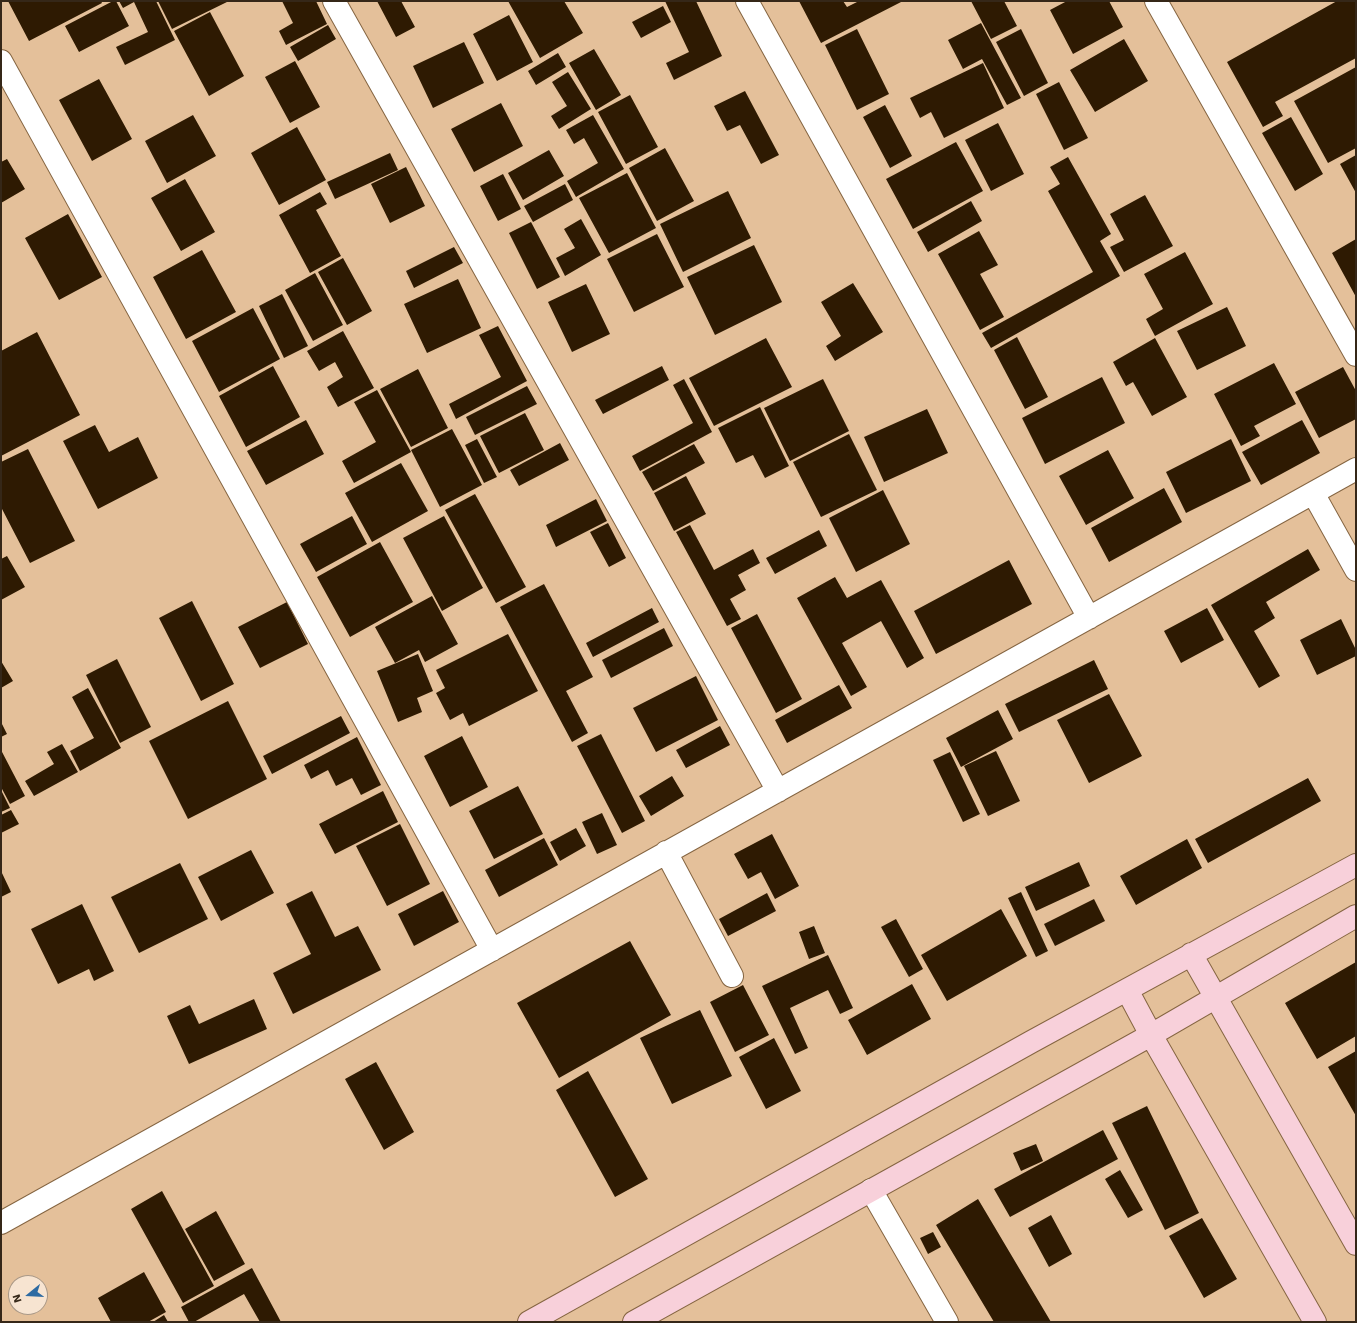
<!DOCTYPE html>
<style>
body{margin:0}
#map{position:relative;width:1357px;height:1323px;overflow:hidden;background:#e4c09a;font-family:"Work Sans",sans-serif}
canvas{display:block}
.frame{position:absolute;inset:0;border:2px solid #352718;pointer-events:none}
.north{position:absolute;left:8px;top:1275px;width:40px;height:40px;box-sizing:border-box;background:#f7e4d1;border:1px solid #a99887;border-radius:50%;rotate:252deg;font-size:11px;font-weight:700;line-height:16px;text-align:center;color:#352718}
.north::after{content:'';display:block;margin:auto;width:14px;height:18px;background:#2e6ba2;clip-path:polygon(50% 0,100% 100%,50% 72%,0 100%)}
</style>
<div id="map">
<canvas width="1357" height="1323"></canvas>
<div class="frame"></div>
<div class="north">N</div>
</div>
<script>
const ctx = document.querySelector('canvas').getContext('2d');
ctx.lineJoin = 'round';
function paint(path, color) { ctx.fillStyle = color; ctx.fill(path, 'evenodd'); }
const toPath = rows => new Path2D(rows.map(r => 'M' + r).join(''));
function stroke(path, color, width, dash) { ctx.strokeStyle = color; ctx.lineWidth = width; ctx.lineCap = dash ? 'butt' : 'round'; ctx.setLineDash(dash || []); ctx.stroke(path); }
paint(toPath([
 [8,1,101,1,102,3,29,41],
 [113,1,116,1,129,26,79,52,65,26],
 [119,1,156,1,175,40,125,65,116,47,148,32,134,2,123,8],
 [158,1,229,1,172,29],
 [282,1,316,1,327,24,286,45,279,31,293,23],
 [377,1,401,1,415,27,396,37],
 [508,1,564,1,583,33,540,58],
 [665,1,696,1,722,56,674,80,666,63,689,52],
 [799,1,843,1,847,7,859,1,903,1,821,43],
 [971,1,1004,1,1017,26,991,39],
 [1067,1,1109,1,1123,27,1073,54,1050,10],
 [1337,1,1356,1,1356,58,1275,102,1283,116,1263,127,1227,62],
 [663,6,671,22,641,38,632,22],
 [210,12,244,76,209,96,174,31],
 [509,15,533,62,497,81,473,34],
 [981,23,1021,98,1007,105,982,59,963,69,948,40],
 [328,25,336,39,298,61,290,47],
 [857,29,889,94,857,110,825,45],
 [1021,29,1048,83,1024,96,996,42],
 [1124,39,1148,81,1095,112,1070,70],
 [464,42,484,83,433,108,413,66],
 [594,49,621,95,596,110,569,63],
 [558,53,566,67,536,85,528,71],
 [295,61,320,107,290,123,265,77],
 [983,63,1004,108,944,138,931,112,920,118,910,98],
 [1356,67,1356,148,1328,163,1294,101],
 [568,72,591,109,559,129,551,116,567,106,552,82],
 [99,79,132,139,92,161,59,100],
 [1059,82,1088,138,1064,150,1036,94],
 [745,91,779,155,761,164,740,125,727,131,714,106],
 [630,95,658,147,626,164,598,112],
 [501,103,523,146,474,172,451,129],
 [885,105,912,156,890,168,863,117],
 [193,115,216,156,167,183,145,141],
 [593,115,624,169,576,197,567,181,598,163,584,138,574,144,566,130],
 [1291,117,1323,174,1295,191,1262,133],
 [998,123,1024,174,991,191,965,140],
 [297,127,326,180,279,205,251,153],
 [956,142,983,191,913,229,886,179],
 [665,148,694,201,657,221,629,168],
 [549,150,564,176,523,200,508,173],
 [390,153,398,170,335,199,327,182],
 [1356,155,1356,193,1340,164],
 [1068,157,1111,234,1100,241,1120,276,991,348,982,333,1093,272,1048,191,1060,184,1050,167],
 [7,159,25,189,1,203,1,162],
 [406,167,425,206,390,223,371,184],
 [627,173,656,228,609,253,579,198],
 [503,174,521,209,498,221,480,186],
 [185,179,215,232,181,251,151,198],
 [565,184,573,200,533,222,524,206],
 [728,191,751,238,683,272,660,224],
 [320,192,327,204,316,210,341,256,310,273,279,215],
 [1145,195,1173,246,1124,272,1110,247,1124,240,1110,214],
 [971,201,982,221,928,252,917,232],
 [68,214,102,277,59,300,25,238],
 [581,219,601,255,565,276,556,258,575,248,564,229],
 [531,222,560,277,537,289,509,233],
 [979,231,998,265,980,274,1004,317,980,330,938,254],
 [657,234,684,287,634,312,607,259],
 [1356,239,1356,297,1332,253],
 [754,245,782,302,715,335,687,277],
 [454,247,463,263,414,288,406,271],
 [202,250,236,312,186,339,153,277],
 [1185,252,1213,304,1155,336,1146,319,1163,309,1144,274],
 [343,258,372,311,347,325,318,272],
 [315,273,343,325,313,341,285,290],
 [458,279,481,328,427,353,404,304],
 [853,283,883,332,835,361,826,346,841,336,821,302],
 [586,284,610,334,572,352,548,302],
 [282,294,308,346,284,358,259,306],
 [1227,307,1246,346,1197,370,1177,331],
 [253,308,280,359,219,392,192,341],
 [498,326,527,381,456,419,449,404,501,377,479,335],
 [343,331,374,388,338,407,327,387,343,377,335,362,319,371,307,351],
 [37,332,80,415,1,456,1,351],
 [1017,337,1048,397,1025,409,994,350],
 [766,338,792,387,714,426,689,378],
 [1155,338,1187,397,1152,416,1133,382,1126,386,1113,362],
 [1274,363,1296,404,1254,426,1260,436,1241,446,1214,394],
 [273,366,300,417,246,447,219,396],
 [662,366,669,380,603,414,595,400],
 [1343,367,1356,391,1356,419,1319,438,1295,392],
 [418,369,448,428,411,447,380,389],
 [1102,377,1125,423,1045,464,1022,418],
 [684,379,712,432,640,471,632,456,693,423,673,385],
 [823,379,849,431,790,461,764,408],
 [527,386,537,404,475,435,466,417],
 [377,390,411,452,354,483,342,461,376,442,354,402],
 [760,407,789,466,765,478,753,455,736,463,718,428],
 [927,409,948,453,884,482,864,437],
 [525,413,544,450,499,473,480,436],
 [306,420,324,454,266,485,247,451],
 [1302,420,1320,453,1261,485,1242,452],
 [95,425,109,452,138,437,158,478,98,509,63,441],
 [452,429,482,485,440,507,411,450],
 [849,434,877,490,821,517,793,462],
 [477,439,497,477,484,483,465,445],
 [1231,439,1251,481,1186,513,1166,472],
 [560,443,569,460,519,486,510,470],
 [694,444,705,463,653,491,642,472],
 [28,449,75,541,30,563,1,507,1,462],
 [1108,450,1134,498,1086,525,1059,476],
 [401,463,428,511,372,542,345,493],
 [686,476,706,514,674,531,654,493],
 [1164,488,1182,522,1109,562,1091,528],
 [883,490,910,544,856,572,829,518],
 [475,494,526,587,496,603,445,510],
 [596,499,607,521,556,547,546,525],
 [352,516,367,544,316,572,300,544],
 [444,516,483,588,442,611,403,538],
 [608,523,626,558,609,567,590,532],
 [690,525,714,570,753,549,760,563,738,575,746,590,730,599,741,619,727,626,676,532],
 [819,530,827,546,775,574,766,558],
 [380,542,413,602,350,637,317,577],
 [1308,549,1320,570,1266,602,1275,618,1254,631,1280,676,1259,688,1211,605],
 [7,556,25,587,1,600,1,559],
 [1009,560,1032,604,936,654,914,611],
 [835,577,847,598,881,580,924,658,907,668,881,621,842,643,867,687,851,696,797,598],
 [544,584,593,677,566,691,588,733,572,742,500,607],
 [432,596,458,644,425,662,419,650,395,663,375,627],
 [192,601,234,684,201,701,159,618],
 [287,602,308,644,260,668,238,627],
 [652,608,659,622,593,657,586,643],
 [1207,608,1224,640,1181,663,1164,631],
 [757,614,802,699,776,713,731,628],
 [1341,619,1356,650,1356,656,1317,675,1300,640],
 [664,628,673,646,611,678,602,660],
 [508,634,538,691,469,726,463,713,450,720,436,693,445,688,436,670],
 [418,654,433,691,417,698,422,712,398,722,377,671],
 [117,659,151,727,120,743,86,675],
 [1094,660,1108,689,1019,732,1005,704],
 [1,661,13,681,1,688],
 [696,676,718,720,656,752,633,708],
 [839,685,852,708,787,743,775,720],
 [88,688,121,748,80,771,70,751,94,738,72,697],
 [1109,694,1142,756,1089,783,1057,720],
 [228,701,267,779,188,819,149,741],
 [998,710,1013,739,961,767,946,738],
 [341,716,350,733,272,774,263,756],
 [1,722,7,734,1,737],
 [720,726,730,745,686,768,676,750],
 [601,734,645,821,622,833,577,746],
 [462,736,488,787,450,807,424,756],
 [357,737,381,785,361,795,352,778,336,786,328,770,311,779,304,765],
 [62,744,78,772,34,796,25,781,54,764,47,752],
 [1,750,25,796,10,804,1,787],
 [996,751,1020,801,988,816,964,766],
 [950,752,980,814,963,822,933,760],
 [672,776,684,796,651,816,639,796],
 [1308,778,1321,801,1208,863,1195,839],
 [518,786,543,834,494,859,469,811],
 [1,790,10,808,1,812],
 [383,791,398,822,335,854,319,824],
 [11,810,19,824,1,833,1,815],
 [602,813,617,845,597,854,582,822],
 [400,824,430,884,387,906,356,846],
 [576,828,586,846,560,861,550,842],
 [772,834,799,886,775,899,761,872,748,879,734,854],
 [544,838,558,865,499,897,485,870],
 [1187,839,1202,868,1136,905,1120,876],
 [251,850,274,893,221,921,198,877],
 [1079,862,1090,886,1036,911,1025,887],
 [180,863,208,919,139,953,111,897],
 [1,871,11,892,1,897],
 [312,891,335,937,358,926,381,970,293,1014,273,973,311,954,286,904],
 [443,891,459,922,414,946,398,914],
 [1021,892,1048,951,1036,957,1008,898],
 [767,893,776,911,728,936,719,919],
 [1094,899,1105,921,1055,946,1044,924],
 [82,904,114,971,94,981,89,969,58,984,31,929],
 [1001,909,1027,956,947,1001,921,955],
 [896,919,923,969,909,977,881,927],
 [814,926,825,953,809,959,799,932],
 [630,941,671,1015,559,1078,517,1003],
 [828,955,853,1008,840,1014,828,990,790,1008,808,1048,795,1054,762,986],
 [1356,962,1356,1036,1317,1059,1285,1003],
 [912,984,931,1019,867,1055,848,1020],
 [743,985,769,1035,735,1052,710,1002],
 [254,999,267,1029,189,1064,167,1016,190,1005,199,1024],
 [700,1010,732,1076,672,1104,640,1038],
 [774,1038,801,1091,766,1109,739,1057],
 [1356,1051,1356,1116,1328,1067],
 [376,1062,414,1132,384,1150,345,1079],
 [588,1071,648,1179,615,1197,556,1090],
 [1147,1106,1199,1213,1165,1230,1112,1123],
 [1103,1130,1118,1159,1010,1217,994,1189],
 [1036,1144,1043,1161,1021,1171,1013,1153],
 [1120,1170,1143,1210,1128,1218,1105,1179],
 [162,1191,214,1286,183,1303,131,1209],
 [978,1199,1051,1322,994,1322,936,1225],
 [216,1211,245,1264,214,1281,185,1229],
 [1051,1215,1072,1254,1049,1267,1028,1228],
 [1202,1218,1237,1279,1204,1298,1169,1236],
 [933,1232,941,1247,928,1254,920,1238],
 [252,1268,281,1322,260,1322,244,1294,194,1322,189,1322,181,1307],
 [144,1272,166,1312,148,1322,111,1322,98,1298],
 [164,1315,168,1322,153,1322]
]), '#2e1a02');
const street = toPath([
 [334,1,778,791],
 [747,1,1089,618],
 [1156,1,1356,355],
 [1,61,492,950],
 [1313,493,1356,570],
 [666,852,732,976],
 [871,1190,947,1322],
 [1,1223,1356,469]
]);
const secondary = toPath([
 [1191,954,1356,1244],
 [1127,990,1151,1035,1315,1322],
 [529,1322,1031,1042,1356,865],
 [634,1322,1151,1035,1356,916]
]);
stroke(street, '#856542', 24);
stroke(secondary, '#856542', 24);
stroke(street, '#fff', 22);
stroke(secondary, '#f8d0da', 22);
</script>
